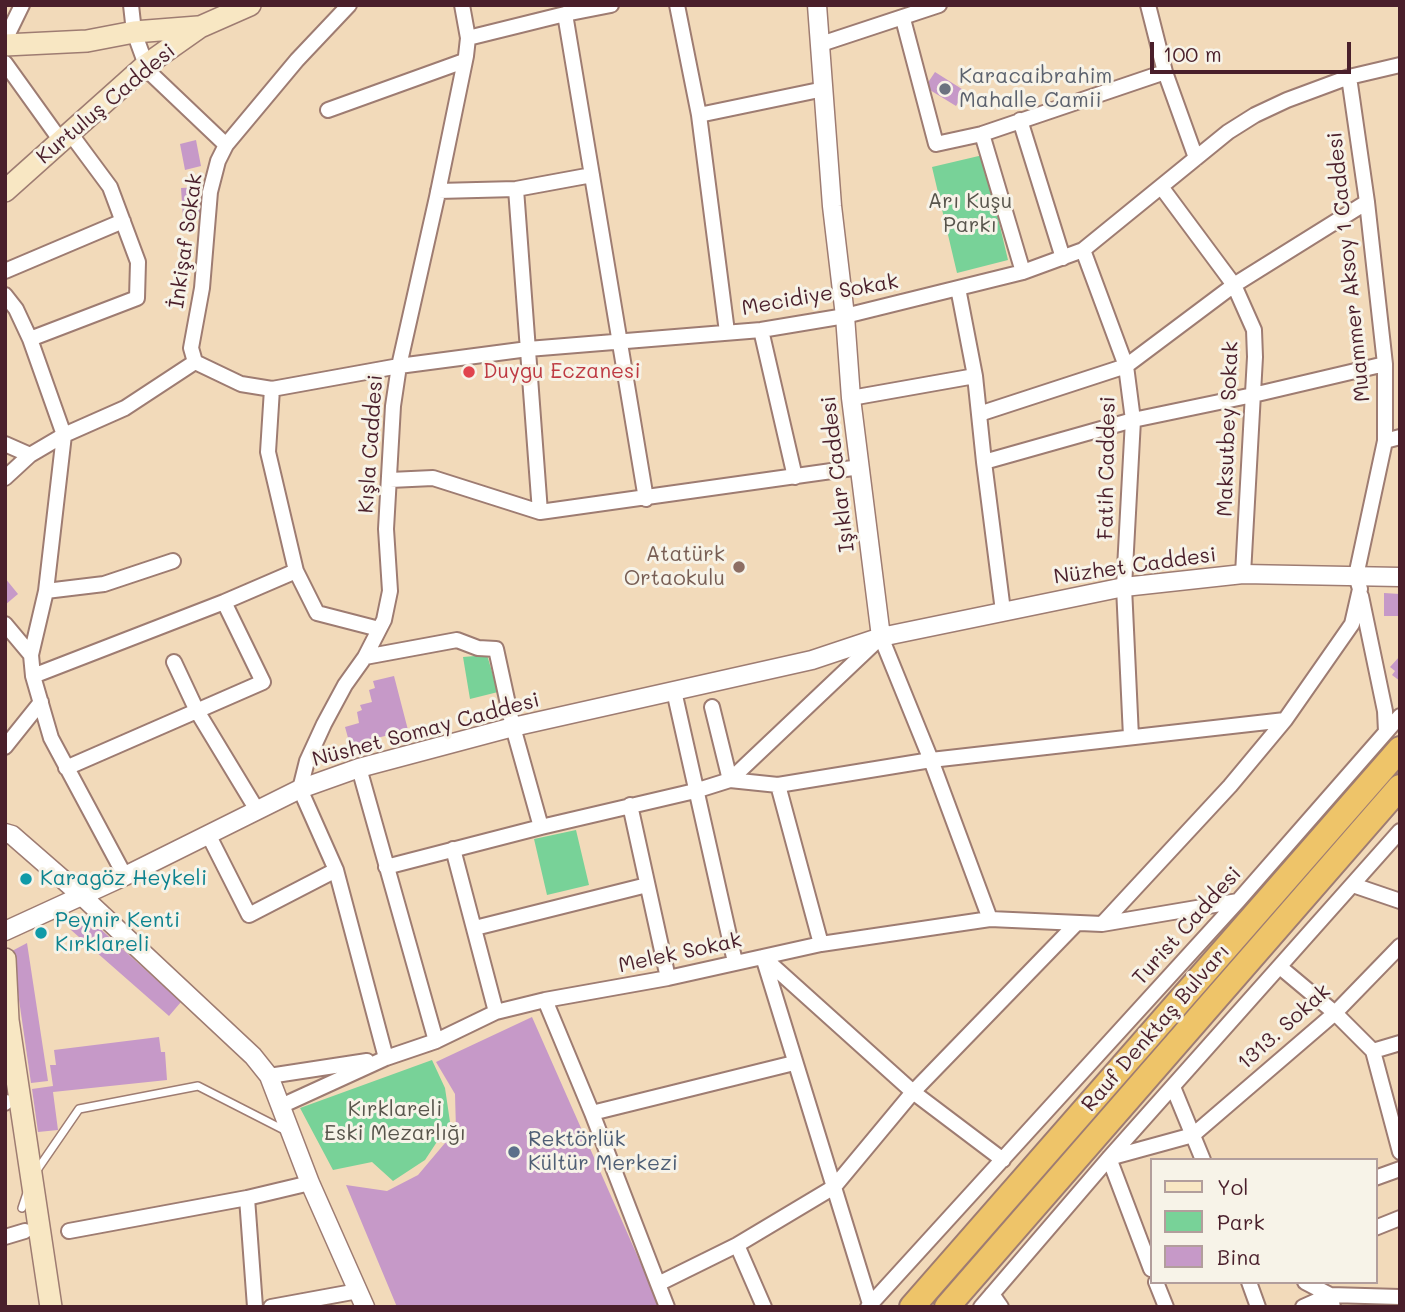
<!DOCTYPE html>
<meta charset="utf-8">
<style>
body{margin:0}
#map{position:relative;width:1405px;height:1312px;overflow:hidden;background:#f2daba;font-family:Mali,sans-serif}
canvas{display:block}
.frame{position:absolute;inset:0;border:7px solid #4a1f2b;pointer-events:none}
.legend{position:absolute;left:1150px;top:1158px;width:228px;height:126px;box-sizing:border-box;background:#f7f3e8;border:2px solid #b29e9c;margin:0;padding:9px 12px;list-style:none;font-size:21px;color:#4a1f2b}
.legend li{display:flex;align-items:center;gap:14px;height:35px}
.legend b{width:35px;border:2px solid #b29e9c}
.scale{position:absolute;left:1150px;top:42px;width:201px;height:32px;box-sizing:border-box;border:4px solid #4a1f2b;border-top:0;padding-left:9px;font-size:21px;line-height:24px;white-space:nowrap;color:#4a1f2b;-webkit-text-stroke:5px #f7f3e8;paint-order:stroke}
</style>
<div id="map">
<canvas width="1405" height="1312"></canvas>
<div class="frame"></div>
<ul class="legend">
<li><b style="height:9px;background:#f8e7c3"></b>Yol</li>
<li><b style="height:19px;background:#78d298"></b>Park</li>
<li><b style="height:19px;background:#c699c8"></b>Bina</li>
</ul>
<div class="scale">100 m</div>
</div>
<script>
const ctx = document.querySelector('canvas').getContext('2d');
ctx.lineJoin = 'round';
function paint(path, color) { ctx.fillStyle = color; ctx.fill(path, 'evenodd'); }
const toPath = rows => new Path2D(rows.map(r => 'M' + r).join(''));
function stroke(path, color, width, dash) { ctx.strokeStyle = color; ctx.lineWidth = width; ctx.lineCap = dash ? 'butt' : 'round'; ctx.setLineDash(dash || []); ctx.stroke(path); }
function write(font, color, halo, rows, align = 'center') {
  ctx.font = font + ' Mali,sans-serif'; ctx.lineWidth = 6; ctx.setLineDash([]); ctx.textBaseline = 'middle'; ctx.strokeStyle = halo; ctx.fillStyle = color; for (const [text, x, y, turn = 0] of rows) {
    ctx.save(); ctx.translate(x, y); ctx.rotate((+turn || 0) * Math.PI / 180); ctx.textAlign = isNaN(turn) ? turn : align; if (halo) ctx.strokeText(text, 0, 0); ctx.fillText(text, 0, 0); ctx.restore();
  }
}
paint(toPath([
 [983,155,1008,260,957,273,932,167],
 [487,655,498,692,470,699,463,657],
 [576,830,589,885,547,895,534,839],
 [432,1060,445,1088,450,1122,425,1160,393,1181,372,1162,333,1170,300,1108]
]), '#78d298');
paint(toPath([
 [935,72,965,91,956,106,925,87],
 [196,140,201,166,185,170,180,144],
 [200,187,202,217,183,218,181,188],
 [5,578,18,594,5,605],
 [1384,593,1400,594,1400,616,1384,616],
 [1400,656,1400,681,1392,675,1395,671,1390,667],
 [394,676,408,730,350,745,345,727,359,723,357,712,362,710,360,705,372,702,369,690,375,688,373,681],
 [84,914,181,1002,169,1016,71,930,67,922],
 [27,943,48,1081,31,1083,12,951],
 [532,1017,660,1307,397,1307,346,1185,387,1191,418,1175,456,1130,455,1094,436,1062],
 [159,1037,161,1052,165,1052,167,1080,53,1092,58,1130,38,1132,32,1089,53,1086,50,1065,56,1065,54,1050]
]), '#c699c8');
const service = toPath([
 [35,1173,79,1109,198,1086,288,1132],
 [22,1208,27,1193]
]);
const minor = toPath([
 [131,5,134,32,146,65],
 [677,5,699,115,727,332],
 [1148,5,1165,72,1196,158],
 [565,14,646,499],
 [903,19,936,144,982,134,1165,72],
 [468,38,565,14,611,5],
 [5,40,22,5],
 [821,44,939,5],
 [5,63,61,141],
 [144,67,226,145],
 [328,110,464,61],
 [699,115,824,89],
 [1020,120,1063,258],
 [982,134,1023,272],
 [1162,188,1234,285,1254,330,1255,357,1243,574],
 [516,189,540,512],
 [438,191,516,189,592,175],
 [1083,250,1126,366,1133,420,1124,587,1131,737],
 [5,271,123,221],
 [958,288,975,376,984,462,1003,611],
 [5,295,16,309,30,339,64,435,46,591,31,655,33,676,51,738,125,876],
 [761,330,795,477],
 [30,339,137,298,138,262,110,187,70,133],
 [195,362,241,384,272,389,399,366,528,349,761,330,845,316,1023,272,1083,250,1228,132,1255,115,1287,100,1349,77,1400,65],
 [195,362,191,348,202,288,210,192,218,161,226,145,297,60,349,5],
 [272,389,268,452,296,571,317,613,379,629],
 [851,398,975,376],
 [979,414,1126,366,1234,285,1367,202],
 [1385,441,1400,437],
 [5,444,30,455],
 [984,462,1133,420,1253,395,1385,364],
 [5,478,30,455,64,435,125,408,195,362],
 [390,480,433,478,540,512,860,467],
 [46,591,104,584,173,561],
 [1361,596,1385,711,1386,732],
 [5,624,31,655],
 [365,657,457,640,478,648,496,649,513,727,541,827],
 [174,662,197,711,257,810],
 [33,676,224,602,296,571],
 [674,691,735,962],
 [712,707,730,780,778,785],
 [5,747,41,702],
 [66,768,263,682,224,602],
 [359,768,436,1041],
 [630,805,668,978],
 [208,834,249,915,336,870],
 [453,849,496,1012],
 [386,867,541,827,695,791,730,780,881,637,931,760,990,919],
 [1353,885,1400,901],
 [1102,924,1230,786,1285,720,1352,624,1360,589,1356,576,1385,441,1385,364,1367,202,1349,77],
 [475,928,647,885],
 [821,944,778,785,931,760,1285,720],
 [763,957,870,1304],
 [764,958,913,1092,1003,1160],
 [1280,967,1335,1013,1373,1051,1400,1152],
 [545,1000,592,1113,658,1284,737,1245,834,1187,913,1092,1076,924],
 [1373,1051,1400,1043],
 [386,1058,336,870,300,789,307,761,324,724,345,685,365,657,384,620,390,591,386,529,393,406,399,366,437,197,466,56,468,38,462,5],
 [269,1076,367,1061],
 [1173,1087,1203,1160],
 [5,1103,6,1102],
 [281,1106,386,1058,436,1041,496,1012,545,1000,668,978,821,944,990,919,1102,924,1238,901],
 [592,1113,794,1063],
 [1375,1178,1400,1169],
 [247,1198,255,1307],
 [1375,1228,1400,1218],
 [69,1231,247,1198,310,1183],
 [5,1237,25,1231],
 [737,1245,764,1307],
 [1151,1269,1109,1158,1193,1135,1335,1013,1400,946],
 [1156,1282,1166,1307],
 [1249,1282,1258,1307],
 [1305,1282,1330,1295,1400,1297],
 [658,1284,667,1307],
 [992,1294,1001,1307],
 [271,1307,358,1291],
 [868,1307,1238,901,1400,716],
 [981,1307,1109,1158,1400,831],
 [1303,1307,1330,1295,1333,1307]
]);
const tertiary = toPath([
 [817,5,832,206,845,316,851,398,881,637],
 [5,833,12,835,82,896,253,1056,269,1076,310,1183,365,1307],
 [5,931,125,876,300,789,359,768,513,727,812,660,881,637,1124,587,1243,574,1400,577]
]);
const secondary = toPath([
 [5,45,87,41,134,32,198,27],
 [5,191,146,65,200,27,250,5],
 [5,959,8,1020,51,1307]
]);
const trunk = toPath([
 [912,1307,1400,749],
 [947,1307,1400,787]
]);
stroke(service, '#9e7c72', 10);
stroke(minor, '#9e7c72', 18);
stroke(tertiary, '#9e7c72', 21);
stroke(secondary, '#9e7c72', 24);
stroke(trunk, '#9e7c72', 28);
stroke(service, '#fff', 7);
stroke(minor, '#fff', 14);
stroke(tertiary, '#fff', 18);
stroke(secondary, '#f8e7c3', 21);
stroke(trunk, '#eec469', 24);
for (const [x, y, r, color] of [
 [945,89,7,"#6b7280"],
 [469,372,7,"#e0444e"],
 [739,567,7,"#8d6e63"],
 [26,879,7,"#0f9aa8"],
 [41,933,7,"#0f9aa8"],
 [514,1152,7,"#5c6f8a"]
]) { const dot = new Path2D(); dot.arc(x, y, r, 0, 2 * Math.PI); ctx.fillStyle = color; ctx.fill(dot); stroke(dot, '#f7f3e8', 2.5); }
write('21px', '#5b616d', '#f7f3e8', [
 ["Karacaibrahim",959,77],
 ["Mahalle Camii",959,101]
], 'left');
write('21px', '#4a1f2b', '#f7f3e8', [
 ["Kurtuluş Caddesi",106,104,-40],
 ["İnkişaf Sokak",186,241,-82],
 ["Muammer Aksoy 1 Caddesi",1349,267,-96],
 ["Mecidiye Sokak",820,295,-10],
 ["Maksutbey Sokak",1228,429,-88],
 ["Kışla Caddesi",371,444,-86],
 ["Fatih Caddesi",1107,468,-89],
 ["Işıklar Caddesi",838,474,-97],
 ["Nüzhet Caddesi",1135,566,-8],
 ["Nüshet Somay Caddesi",426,730,-15],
 ["Turist Caddesi",1187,926,-48],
 ["Melek Sokak",680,953,-12],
 ["1313. Sokak",1284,1027,-42],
 ["Rauf Denktaş Bulvarı",1156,1028,-49]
]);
write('21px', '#58554c', '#f7f3e8', [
 ["Arı Kuşu",970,202],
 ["Parkı",970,226],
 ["Kırklareli",395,1110],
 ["Eski Mezarlığı",395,1134]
]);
write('21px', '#be3a42', '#f7f3e8', [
 ["Duygu Eczanesi",483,372]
], 'left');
write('21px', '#785e54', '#f7f3e8', [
 ["Atatürk",725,555],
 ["Ortaokulu",725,579]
], 'right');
write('21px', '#0d838f', '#f7f3e8', [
 ["Karagöz Heykeli",40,879],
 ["Peynir Kenti",55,921],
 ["Kırklareli",55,945]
], 'left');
write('21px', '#4e5e75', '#f7f3e8', [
 ["Rektörlük",528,1140],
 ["Kültür Merkezi",528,1164]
], 'left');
</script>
